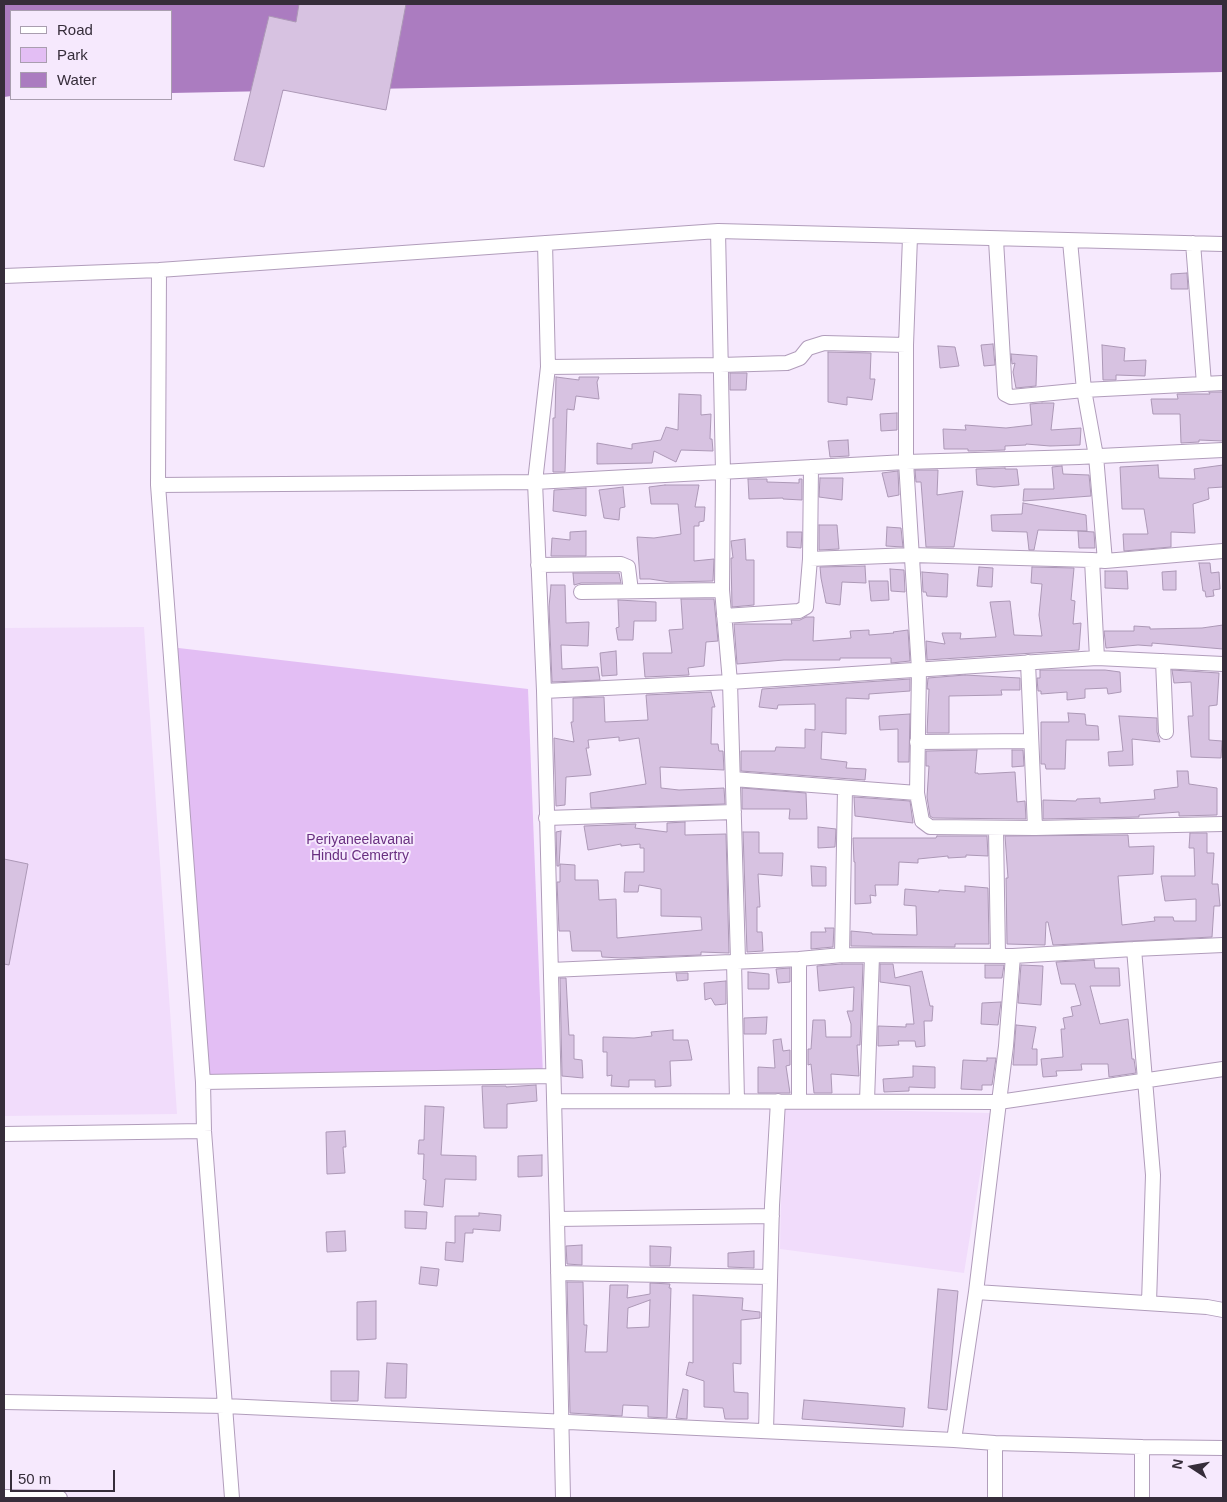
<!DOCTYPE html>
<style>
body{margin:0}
#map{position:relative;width:1227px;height:1502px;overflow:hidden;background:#f6e9fd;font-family:Helvetica,sans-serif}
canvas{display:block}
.frame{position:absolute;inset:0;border:5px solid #362d3a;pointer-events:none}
.legend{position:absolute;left:10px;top:10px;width:162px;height:90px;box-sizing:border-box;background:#f6e9fd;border:1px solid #a99eaf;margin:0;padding:6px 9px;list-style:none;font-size:15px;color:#362d3a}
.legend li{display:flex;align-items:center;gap:10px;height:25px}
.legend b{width:25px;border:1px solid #a99eaf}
.north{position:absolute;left:1167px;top:1442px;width:50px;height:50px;-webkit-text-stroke:4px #f6e9fd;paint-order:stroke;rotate:281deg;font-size:14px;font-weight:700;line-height:20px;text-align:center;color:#362d3a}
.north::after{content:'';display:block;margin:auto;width:18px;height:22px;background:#362d3a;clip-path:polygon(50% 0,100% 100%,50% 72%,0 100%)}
.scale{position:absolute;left:10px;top:1470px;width:105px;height:22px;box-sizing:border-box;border:2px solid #362d3a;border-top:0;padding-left:6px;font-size:15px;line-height:18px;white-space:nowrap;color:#362d3a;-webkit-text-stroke:4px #f6e9fd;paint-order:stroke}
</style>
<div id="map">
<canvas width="1227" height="1502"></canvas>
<div class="frame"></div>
<ul class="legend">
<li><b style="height:6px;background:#fff"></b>Road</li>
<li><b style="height:14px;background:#e3bef4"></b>Park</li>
<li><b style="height:14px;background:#ab7cc0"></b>Water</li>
</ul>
<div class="north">N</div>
<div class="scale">50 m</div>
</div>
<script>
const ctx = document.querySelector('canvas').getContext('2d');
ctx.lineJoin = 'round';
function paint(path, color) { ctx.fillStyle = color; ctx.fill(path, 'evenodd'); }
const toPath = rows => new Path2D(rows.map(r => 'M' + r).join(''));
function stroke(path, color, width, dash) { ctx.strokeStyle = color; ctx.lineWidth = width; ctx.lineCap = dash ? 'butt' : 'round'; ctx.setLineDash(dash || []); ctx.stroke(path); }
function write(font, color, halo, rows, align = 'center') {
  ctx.font = font + ' Helvetica,sans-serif'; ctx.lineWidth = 4; ctx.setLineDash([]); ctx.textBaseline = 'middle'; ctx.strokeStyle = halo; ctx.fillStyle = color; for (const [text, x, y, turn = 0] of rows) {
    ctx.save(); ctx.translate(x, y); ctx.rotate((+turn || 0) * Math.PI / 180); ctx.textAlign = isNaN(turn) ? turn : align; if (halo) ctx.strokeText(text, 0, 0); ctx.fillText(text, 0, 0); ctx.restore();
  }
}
paint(toPath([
 [144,627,177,1114,4,1116,4,628],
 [783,1108,990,1113,964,1273,780,1249]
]), '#f1dcfb');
paint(toPath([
 [170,647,528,689,543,1076,203,1082]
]), '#e3bef4');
paint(toPath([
 [4,4,1223,4,1223,72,171,93,171,11,11,11,11,96,4,97]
]), '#ab7cc0');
const building = toPath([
 [299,4,406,4,386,110,283,90,264,167,234,160,269,16,296,22,299,4],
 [1187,273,1188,289,1171,289,1171,274,1187,273],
 [993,344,995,365,984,366,981,345,993,344],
 [1102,345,1125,348,1124,361,1146,360,1145,376,1116,375,1116,380,1103,380,1102,345],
 [938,346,955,347,959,366,940,368,938,346],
 [828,352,871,353,870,379,875,379,872,400,847,397,847,405,828,402,828,352],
 [1011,354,1037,356,1036,386,1016,388,1013,372,1015,363,1012,364,1011,354],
 [730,373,747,373,746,390,730,390,730,373],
 [556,377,579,380,579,377,599,377,597,382,599,399,576,396,574,410,567,409,565,472,553,472,553,418,555,418,556,377],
 [1209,392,1223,392,1223,441,1199,440,1199,442,1181,443,1180,414,1153,414,1151,399,1178,399,1177,394,1210,394,1209,392],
 [679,394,701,395,701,415,711,414,710,439,712,439,713,451,681,450,676,462,654,451,652,463,597,464,597,443,632,449,632,444,661,440,666,427,678,430,679,394],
 [1042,403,1054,403,1051,430,1081,428,1080,445,1050,446,1026,444,1026,445,1005,446,1005,450,975,451,968,451,968,449,944,449,943,429,966,430,965,425,1006,428,1032,425,1030,404,1042,403],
 [897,413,897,430,881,431,880,414,897,413],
 [848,440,849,456,830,457,828,441,848,440],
 [1158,465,1159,478,1195,479,1194,469,1223,465,1223,487,1208,488,1209,499,1193,504,1195,533,1171,532,1171,547,1124,551,1123,534,1148,534,1144,509,1122,509,1120,467,1158,465],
 [1062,466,1063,474,1089,475,1091,496,1023,501,1024,489,1054,489,1052,467,1062,466],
 [1005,468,1005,469,1017,469,1019,485,994,487,977,485,976,469,1005,468],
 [915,470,938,470,937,495,963,491,954,547,926,547,921,482,916,482,915,470],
 [898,471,899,495,888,497,882,473,898,471],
 [820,478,843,478,842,500,819,497,820,478],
 [748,479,767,479,767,482,799,483,799,479,802,479,802,500,783,499,783,498,749,499,748,479],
 [665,485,699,485,695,507,705,507,704,521,699,522,699,526,694,526,694,561,714,559,713,581,670,582,650,579,640,579,637,537,654,538,681,534,678,504,651,504,649,487,665,485],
 [623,487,625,507,620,508,619,520,604,518,599,490,623,487],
 [586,488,586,516,553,511,554,490,586,488],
 [1023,503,1086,515,1087,531,1038,530,1034,550,1029,550,1027,532,992,531,991,515,1022,514,1023,503],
 [819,525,837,525,839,549,819,550,819,525],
 [887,527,901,528,903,547,886,546,887,527],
 [586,531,586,556,551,556,552,538,570,540,570,532,586,531],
 [1078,531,1094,532,1095,548,1079,548,1078,531],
 [787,532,802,532,801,548,787,547,787,532],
 [745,539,746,560,754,560,754,605,732,607,731,558,733,558,731,541,745,539],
 [1199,563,1210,563,1211,573,1219,572,1220,589,1213,590,1214,596,1206,597,1205,591,1203,591,1199,563],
 [865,566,866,583,842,582,840,605,826,603,821,578,820,567,865,566],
 [979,567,993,568,992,587,977,586,979,567],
 [1032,567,1074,568,1071,600,1075,601,1073,624,1081,623,1079,650,927,660,926,641,945,644,942,633,961,633,960,639,996,637,990,602,1010,601,1014,635,1042,636,1039,615,1042,584,1031,583,1032,567],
 [890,569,904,570,905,592,891,591,890,569],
 [1105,571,1127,571,1128,589,1105,588,1105,571],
 [1176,571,1176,590,1163,590,1162,572,1176,571],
 [922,572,948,574,947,597,927,596,926,592,923,592,922,572],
 [573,573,619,573,621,583,581,583,574,585,573,573],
 [869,581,888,581,889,600,871,601,869,581],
 [551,585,565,585,566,623,589,622,588,646,561,645,562,669,598,667,600,680,552,682,549,607,551,585],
 [681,599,714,599,718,641,706,642,704,666,688,668,689,675,645,677,643,653,672,653,669,630,683,629,681,599],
 [618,600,656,602,656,621,634,621,633,640,618,640,616,628,619,627,618,600],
 [806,617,814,617,813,641,851,638,850,631,869,630,869,635,894,633,893,632,908,630,910,661,891,663,891,658,840,658,840,660,784,660,737,664,734,624,792,624,791,620,800,620,806,617],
 [1223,625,1223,649,1152,643,1152,646,1138,645,1106,648,1104,631,1134,631,1134,626,1150,627,1150,629,1202,628,1223,625],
 [616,651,617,675,602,676,600,653,616,651],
 [1040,670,1105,670,1120,672,1121,692,1108,694,1107,688,1085,689,1085,698,1067,700,1067,692,1041,694,1041,691,1038,691,1037,678,1040,678,1040,670],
 [1172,670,1219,673,1217,705,1209,706,1209,740,1222,741,1221,758,1191,757,1188,716,1193,716,1191,682,1174,683,1172,670],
 [965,675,1020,678,1020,690,1001,690,1002,695,949,696,949,733,927,733,929,689,927,689,928,678,965,675],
 [910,679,910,691,869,694,869,699,846,698,846,734,822,732,821,759,847,762,846,768,866,769,865,780,741,771,741,751,775,751,776,747,805,748,805,729,815,730,815,704,778,705,777,709,759,707,762,689,910,679],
 [711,692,715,707,712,707,711,744,718,744,719,751,723,751,724,770,660,767,661,788,679,790,724,788,725,804,591,808,590,793,646,784,639,738,619,741,619,737,588,740,589,748,586,748,591,775,566,777,565,805,556,806,554,738,574,742,571,722,573,722,573,698,604,697,605,722,648,720,646,695,711,692],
 [1068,713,1085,714,1086,725,1098,726,1099,740,1066,740,1065,769,1046,769,1045,764,1041,764,1041,722,1069,722,1068,713],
 [910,714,909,762,898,762,898,729,880,730,879,716,910,714],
 [1119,716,1157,718,1157,732,1160,742,1132,739,1133,765,1109,766,1108,752,1123,751,1119,716],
 [977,750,975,773,978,773,978,774,1015,772,1017,802,1025,801,1026,819,933,818,930,816,927,797,929,766,926,766,926,751,977,750],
 [1012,750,1023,750,1024,766,1012,767,1012,750],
 [1177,771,1188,771,1189,784,1217,788,1217,815,1179,816,1179,812,1139,815,1139,817,1043,819,1043,800,1076,801,1077,799,1100,798,1100,803,1155,799,1154,790,1178,787,1177,771],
 [742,788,806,793,807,819,789,819,790,809,742,809,742,788],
 [854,797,910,801,913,823,855,816,854,797],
 [685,822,685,835,726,834,729,953,701,952,701,955,621,958,602,957,601,951,572,951,570,931,559,931,557,882,560,882,560,864,575,865,575,880,598,880,599,900,616,899,617,938,702,930,701,917,661,916,661,889,639,885,638,892,624,892,625,872,644,872,644,848,640,848,640,844,621,846,621,844,588,850,584,826,636,824,635,828,667,832,667,823,685,822],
 [818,827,836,829,835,847,818,848,818,827],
 [561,831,559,866,557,866,556,832,561,831],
 [743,832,759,832,759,853,783,853,782,876,758,874,760,907,757,907,757,932,762,932,763,951,747,952,743,832],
 [1190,833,1207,833,1207,853,1214,853,1212,884,1218,884,1220,906,1214,906,1212,937,1053,945,1048,922,1046,922,1045,945,1007,944,1006,878,1008,878,1005,836,1128,835,1129,847,1154,846,1153,874,1118,876,1122,925,1155,921,1154,917,1173,917,1174,921,1196,921,1196,899,1165,901,1161,876,1195,876,1194,848,1189,848,1190,833],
 [937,836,987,836,988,856,966,855,966,857,948,858,948,856,918,859,918,863,899,862,898,885,875,885,876,896,870,895,871,903,855,904,855,862,854,862,853,838,936,838,937,836],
 [4,859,28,864,9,965,4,964,4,859],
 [811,866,826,867,826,886,812,886,811,866],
 [965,886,988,888,989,944,955,944,955,947,851,946,851,931,872,933,872,934,917,935,916,906,904,905,905,889,939,892,939,890,965,892,965,886],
 [825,928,834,928,833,947,811,949,811,932,826,932,825,928],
 [1094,960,1095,968,1119,968,1120,986,1090,986,1100,1024,1128,1019,1132,1059,1134,1059,1136,1073,1109,1077,1108,1064,1081,1064,1082,1070,1056,1071,1057,1076,1043,1077,1041,1059,1063,1057,1061,1029,1065,1029,1063,1018,1073,1016,1071,1007,1081,1005,1075,984,1061,984,1056,962,1094,960],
 [842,964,863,964,860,1045,857,1045,859,1076,831,1074,832,1093,814,1093,811,1064,808,1065,808,1049,811,1049,813,1020,825,1020,826,1037,851,1037,851,1024,847,1011,853,1011,854,987,819,991,817,966,842,964],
 [880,964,893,964,895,978,922,971,930,1006,933,1006,932,1021,924,1021,925,1046,916,1047,915,1041,898,1041,899,1045,878,1046,878,1026,906,1027,906,1024,914,1024,910,986,880,982,880,964],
 [985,965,1004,965,1002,978,985,978,985,965],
 [1021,965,1043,966,1041,1005,1018,1003,1021,965],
 [790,968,790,982,778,983,776,969,790,968],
 [748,972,769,974,769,989,748,989,748,972],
 [676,973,688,973,688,980,677,981,676,973],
 [560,978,566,978,569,1035,574,1035,574,1059,582,1060,583,1078,562,1076,560,978],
 [726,981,726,1004,715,1005,711,998,705,1000,704,983,726,981],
 [1001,1002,998,1025,981,1024,982,1003,1001,1002],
 [767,1017,766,1034,744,1034,744,1018,767,1017],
 [1016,1025,1036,1027,1032,1049,1037,1049,1037,1065,1013,1065,1016,1025],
 [673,1030,673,1040,688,1040,692,1060,670,1061,671,1086,655,1087,655,1080,629,1080,629,1087,611,1086,612,1075,607,1076,607,1052,603,1052,603,1037,634,1038,652,1036,651,1032,673,1030],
 [781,1039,783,1051,790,1050,790,1065,786,1066,790,1093,758,1093,758,1067,775,1068,773,1040,781,1039],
 [987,1058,996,1058,992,1085,982,1085,982,1090,961,1089,963,1060,987,1061,987,1058],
 [913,1066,935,1067,935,1088,909,1087,909,1091,884,1092,883,1079,913,1077,913,1066],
 [536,1085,537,1101,507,1104,507,1128,484,1128,482,1086,506,1086,506,1087,536,1085],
 [425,1106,444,1107,441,1155,476,1156,476,1180,445,1179,443,1207,424,1205,426,1180,423,1179,424,1154,418,1154,419,1140,424,1140,425,1106],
 [345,1131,346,1147,343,1147,345,1173,327,1174,326,1132,345,1131],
 [542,1155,542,1176,518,1177,518,1156,542,1155],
 [405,1211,427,1212,426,1229,405,1228,405,1211],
 [479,1213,501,1215,500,1231,473,1229,473,1233,465,1233,463,1262,445,1260,446,1242,455,1243,455,1216,479,1216,479,1213],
 [345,1231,346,1251,327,1252,326,1232,345,1231],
 [582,1245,582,1265,567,1264,566,1246,582,1245],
 [650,1246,671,1247,670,1266,650,1266,650,1246],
 [754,1251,754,1268,728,1267,728,1253,754,1251],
 [421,1267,439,1269,437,1286,419,1284,421,1267],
 [567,1282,583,1282,584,1325,587,1325,585,1352,607,1352,610,1285,628,1285,627,1298,650,1294,650,1283,670,1284,669,1288,671,1288,667,1418,648,1417,648,1406,623,1405,622,1416,570,1413,567,1282],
 [650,1300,649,1327,627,1328,628,1308,650,1300],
 [938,1289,958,1291,947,1410,928,1408,938,1289],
 [693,1295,743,1298,742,1310,760,1312,760,1318,741,1320,741,1364,733,1363,734,1392,748,1393,748,1419,725,1419,723,1408,704,1407,704,1381,686,1375,689,1362,693,1363,693,1295],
 [376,1301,376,1339,357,1340,357,1302,376,1301],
 [387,1363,407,1364,406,1398,385,1398,387,1363],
 [331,1371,359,1371,358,1401,331,1401,331,1371],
 [683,1389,688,1390,687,1419,676,1418,683,1389],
 [804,1400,905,1408,903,1427,802,1419,804,1400]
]);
paint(building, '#d7c2e1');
stroke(building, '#ac98b6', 1);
const minor = toPath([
 [718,231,723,472,722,590,730,682,738,960],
 [910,237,906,345,906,462,919,670,917,793],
 [996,240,1005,394,1011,397,1084,390,1070,241],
 [545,243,548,367,535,482,544,691,557,1219,563,1498],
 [1193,243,1204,384],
 [159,270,158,485,203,1082,204,1131,232,1498],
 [4,276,159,270,718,231,1223,244],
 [548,367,720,365,787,363,800,358,808,348,824,343,906,345],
 [158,485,535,482,906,462,1079,457,1223,450],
 [810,559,911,555,1092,560],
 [1105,561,1096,456,1084,390,1223,383],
 [538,565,621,564,628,567,631,591],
 [581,592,722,590],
 [724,616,799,611,806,607,810,559,811,467],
 [1097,658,1092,560,1105,561,1223,551],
 [1163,661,1166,732],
 [1028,662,1035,828],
 [544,691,730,682,1097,658,1223,664],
 [917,742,1031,741],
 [733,779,917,793,922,821,930,827,1035,828,1223,824],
 [546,818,734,812],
 [996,829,998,956],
 [842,955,845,788],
 [799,959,799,1101],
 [734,961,737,1101],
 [551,970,799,959,842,955,1013,956,1134,949],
 [203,1082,553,1076],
 [554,1101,999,1102,1006,1046,1013,956],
 [867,1101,872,956],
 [4,1134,204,1131],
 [557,1219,772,1216],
 [558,1273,770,1277],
 [976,1292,999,1102,1223,1069],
 [1149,1303,1153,1175,1134,949,1223,945],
 [4,1402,225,1406,954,1440],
 [766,1431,772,1205,778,1101],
 [1142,1447,995,1443,954,1440,976,1292,1207,1307,1223,1310],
 [4,1497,60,1498],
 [995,1498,995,1443],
 [1142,1498,1142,1447,1223,1448]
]);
stroke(minor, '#b19dbb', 16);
stroke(minor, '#fff', 14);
write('14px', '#692f81', '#f6e9fd', [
 ["Periyaneelavanai",360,840],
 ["Hindu Cemertry",360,856]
]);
</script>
